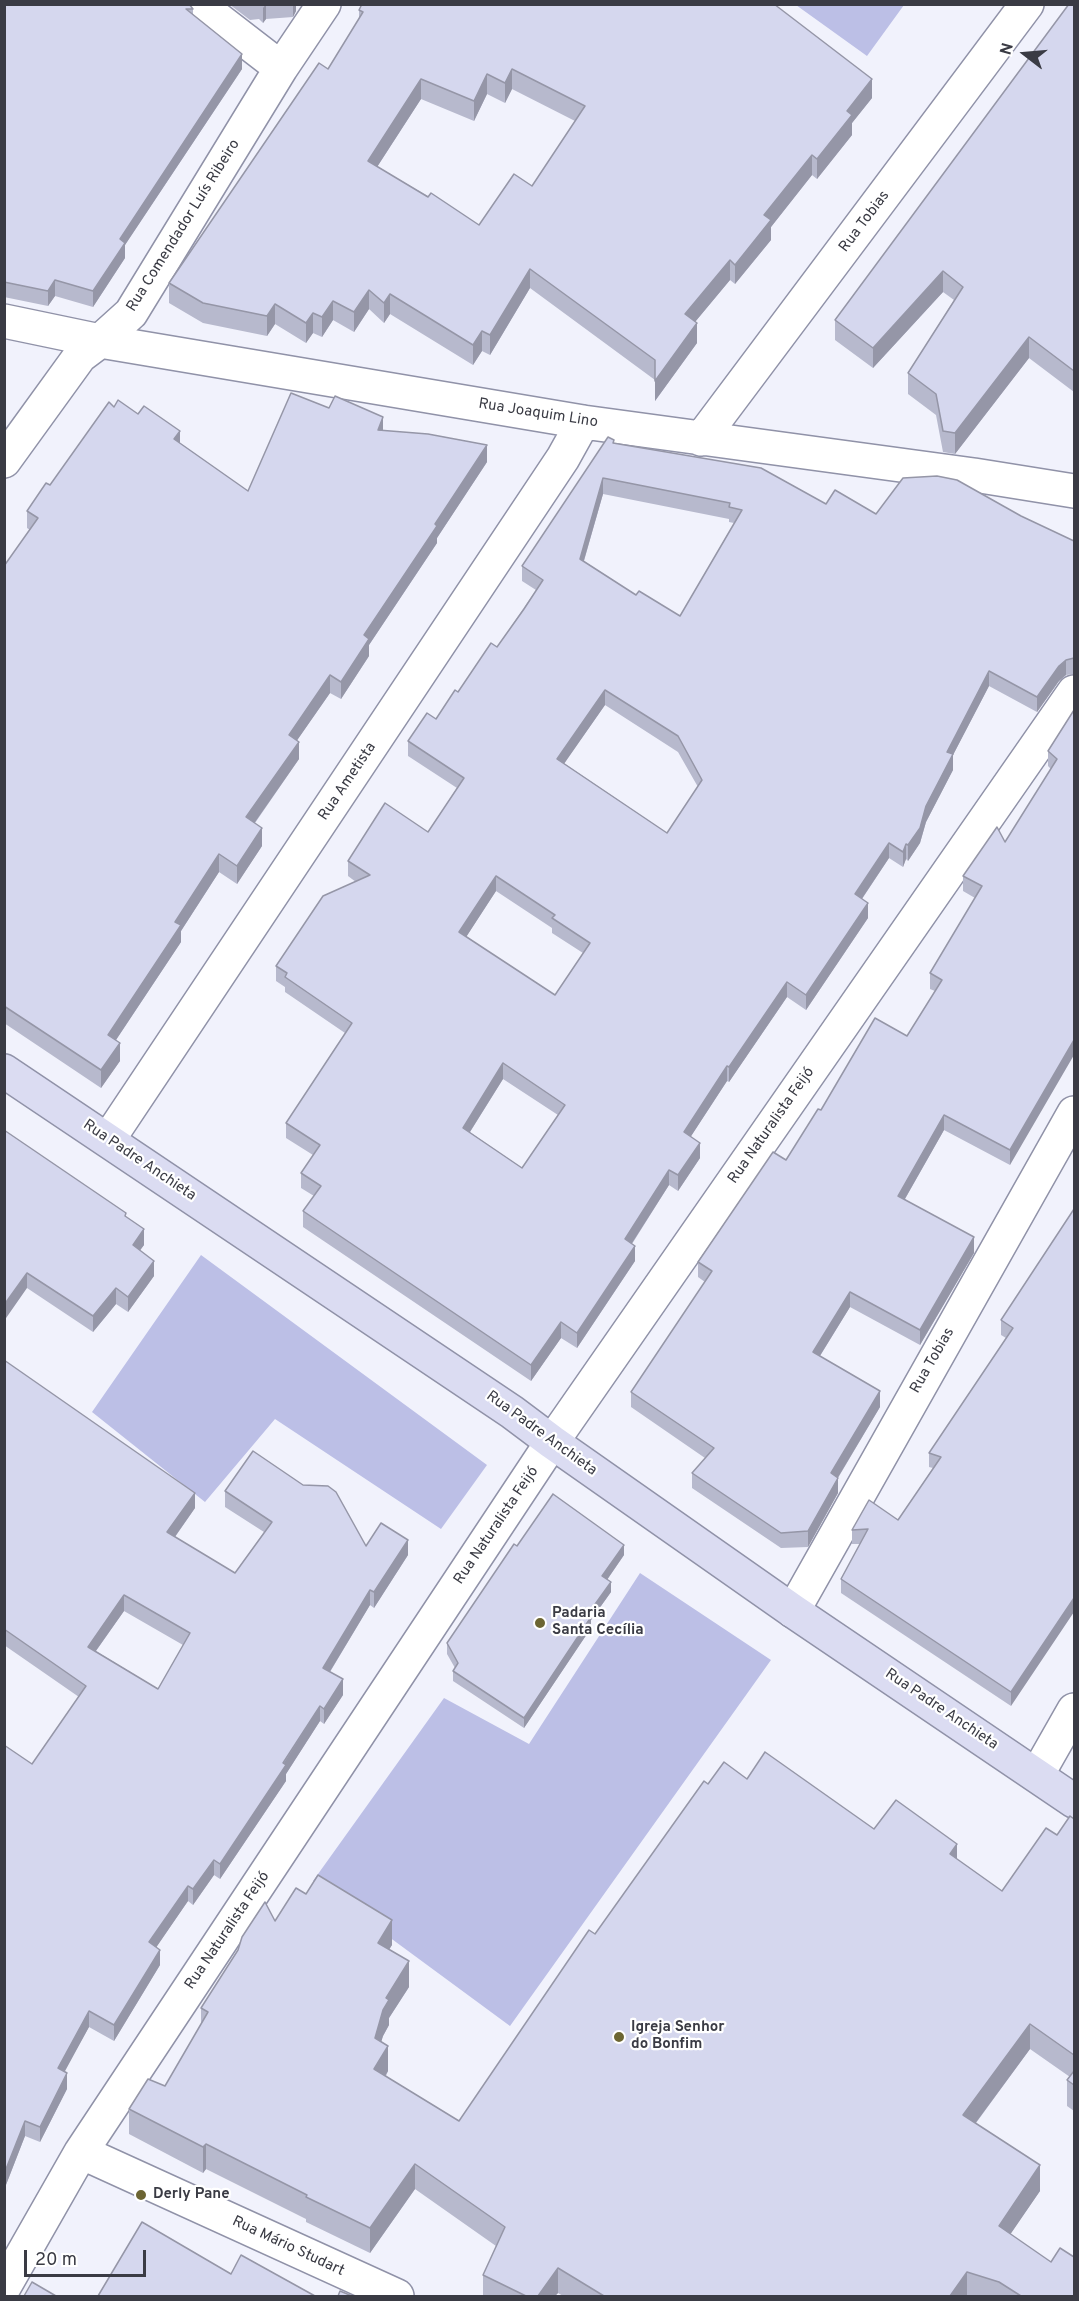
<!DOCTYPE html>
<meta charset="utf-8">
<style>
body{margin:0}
#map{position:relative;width:1079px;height:2301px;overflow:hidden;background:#f1f2fc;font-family:Overpass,sans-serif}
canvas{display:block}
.frame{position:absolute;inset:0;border:6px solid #3a3b44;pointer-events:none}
.north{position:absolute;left:995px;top:24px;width:60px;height:60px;-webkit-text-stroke:4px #fff;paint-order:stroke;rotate:286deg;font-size:16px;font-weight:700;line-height:24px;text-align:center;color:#3a3b44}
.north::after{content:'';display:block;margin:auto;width:21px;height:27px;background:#3a3b44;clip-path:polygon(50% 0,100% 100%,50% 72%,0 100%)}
.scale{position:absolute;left:24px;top:2250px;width:122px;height:27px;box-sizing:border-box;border:3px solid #3a3b44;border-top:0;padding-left:8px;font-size:18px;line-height:21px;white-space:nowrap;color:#3a3b44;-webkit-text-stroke:4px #fff;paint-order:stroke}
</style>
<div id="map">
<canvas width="1079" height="2301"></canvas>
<div class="frame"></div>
<div class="north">N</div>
<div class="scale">20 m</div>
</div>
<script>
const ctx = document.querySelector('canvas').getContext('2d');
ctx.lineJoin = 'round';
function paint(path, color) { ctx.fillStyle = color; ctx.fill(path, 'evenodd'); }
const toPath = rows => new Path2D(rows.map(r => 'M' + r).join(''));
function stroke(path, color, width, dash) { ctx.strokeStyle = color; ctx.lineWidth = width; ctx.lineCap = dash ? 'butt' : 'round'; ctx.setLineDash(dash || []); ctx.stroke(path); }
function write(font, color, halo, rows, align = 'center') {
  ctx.font = font + ' Overpass,sans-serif'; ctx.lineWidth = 4.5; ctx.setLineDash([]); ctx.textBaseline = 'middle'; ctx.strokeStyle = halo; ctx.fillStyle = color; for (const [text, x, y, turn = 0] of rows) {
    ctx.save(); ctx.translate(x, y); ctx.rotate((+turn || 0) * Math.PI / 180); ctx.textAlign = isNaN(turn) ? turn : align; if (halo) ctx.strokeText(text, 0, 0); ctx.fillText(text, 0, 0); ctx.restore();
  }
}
paint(toPath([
 [796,5,904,5,867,56],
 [201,1255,487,1465,441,1529,275,1419,205,1502,92,1412],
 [640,1573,771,1660,510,2026,313,1881,444,1698,529,1744]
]), '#bcbfe6');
const street = toPath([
 [198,4,281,68],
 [4,321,100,341,583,422,974,475,1074,491],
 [701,439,1027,4],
 [4,461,80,356,100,341,131,313,281,68,324,4],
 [108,1140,563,458,583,422],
 [793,1611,1074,1113],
 [1037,1775,1074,1710],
 [81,2152,397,2296],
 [4,2287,81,2152,552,1442,1074,692]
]);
const secondary = toPath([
 [4,1071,512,1412,552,1442,793,1611,1074,1801]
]);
stroke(street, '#9092a8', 36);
stroke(secondary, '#9092a8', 36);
stroke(street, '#fff', 33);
stroke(secondary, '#dbdcf2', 33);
paint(toPath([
 [4,4,193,9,193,15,242,69,125,245,125,258,93,307,55,296,48,306,4,297],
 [229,4,296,4,296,11,293,17,266,19,263,23,259,19,250,20],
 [1074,4,1074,392,1029,358,955,454,943,452,936,415,908,394,908,373,954,300,943,292,873,368,835,340,835,320],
 [359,10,872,98,852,123,852,135,817,179,812,175,771,227,771,240,735,284,730,280,695,322,697,343,655,401,655,380,530,288,490,355,482,351,473,365,390,314,384,323,369,309,354,332,333,320,322,337,313,333,306,343,275,324,267,336,203,323,169,303,169,283,328,69,359,19],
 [512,89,575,121,532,186,479,225,377,167,421,99,474,121,487,94,505,103],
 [114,407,180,443,248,491,383,430,487,462,437,538,437,543,369,645,369,656,341,699,330,693,297,740,299,759,255,823,262,846,237,884,219,872,181,931,181,942,116,1040,120,1061,101,1088,4,1023,4,566,30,530,27,528,27,511,50,485],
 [614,443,826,504,876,514,1021,516,1074,541,1074,674,1066,675,1059,681,1037,712,989,686,953,755,953,770,926,822,920,843,908,861,906,859,903,867,889,858,862,899,868,918,806,1010,787,997,729,1082,727,1081,691,1136,700,1158,678,1191,669,1185,632,1244,635,1261,577,1348,561,1338,531,1381,303,1227,303,1211,314,1196,301,1188,301,1173,313,1155,286,1138,286,1123,345,1033,285,992,285,987,276,981,276,966,356,882,348,876,348,861,428,832,457,788,408,756,408,741,436,719,458,692,497,647,536,590,522,581,522,566],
 [603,494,729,519,729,522,734,523,680,616,636,595,584,561],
 [605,705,678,752,698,787,667,833,564,763],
 [496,891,552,928,552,933,583,953,555,995,466,937],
 [503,1079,558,1115,522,1168,470,1132],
 [1074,710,1010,1165,944,1130,905,1199,974,1253,920,1345,850,1307,820,1356,880,1407,838,1478,838,1493,808,1547,781,1548,692,1488,692,1473,705,1458,631,1407,631,1392,705,1282,698,1277,698,1262,786,1160,821,1110,907,1036,935,991,930,989,930,973,975,898,963,891,963,876,1005,842,1051,769,1048,766,1048,751],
 [4,1130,126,1217,144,1245,140,1250,154,1276,128,1312,116,1304,93,1332,27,1288],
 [1074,1209,1011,1706,841,1593,841,1579,860,1544,852,1544,852,1530,898,1520,933,1468,929,1467,929,1453,1006,1338,1001,1335,1001,1320],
 [4,1360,195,1508,175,1537,235,1573,264,1532,225,1507,225,1491,366,1546,408,1555,374,1608,370,1605,330,1672,343,1695,324,1724,320,1721,286,1774,286,1781,220,1879,214,1875,193,1905,188,1901,156,1947,160,1965,114,2041,89,2027,64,2071,67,2089,40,2142,25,2136,4,2190,32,1764,79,1697,4,1645],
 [124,1611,183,1645,158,1689,96,1651],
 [517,1546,624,1555,607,1580,611,1592,591,1620,591,1628,524,1728,453,1681,453,1671,455,1668,447,1654,447,1643],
 [747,1779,874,1829,957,1859,1002,1891,1057,1835,1074,1819,1074,2111,1067,2106,1067,2080,1070,2077,1030,2049,976,2123,1040,2191,1010,2234,1074,2296,563,2296,558,2293,555,2296,483,2296,483,2275,496,2246,415,2189,370,2253,306,2222,306,2219,206,2169,203,2173,129,2134,129,2109,165,2086,201,2024,201,2008,275,1921,392,1945,389,1949,409,1987,389,2018,389,2025,383,2036,381,2041,388,2071,386,2076,459,2121,595,1934,708,1784]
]), '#b7b9cd');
paint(toPath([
 [266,4,266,19,263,23,263,8],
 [293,4,296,4,296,11,293,17],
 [242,54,242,69,125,245,125,258,93,307,93,291,120,239],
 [512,69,512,89,505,103,505,83],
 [487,74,487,94,474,121,474,101],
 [421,79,421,99,368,181,368,161],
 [872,79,872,98,852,123,852,135,817,179,817,159,847,111],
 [812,155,812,175,771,227,771,240,735,284,735,265,764,215],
 [730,260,730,280,685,334,685,314],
 [530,269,530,288,490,355,490,335],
 [943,271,943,292,873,368,873,348],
 [55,280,55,296,48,306,48,291],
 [369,290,369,309,354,332,354,312],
 [390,294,390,314,384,323,384,303],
 [333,301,333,320,322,337,322,317],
 [275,304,275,324,267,336,267,316],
 [313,313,313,333,306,343,306,323],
 [697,323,697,343,655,401,655,381],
 [482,331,482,351,473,365,473,345],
 [1029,337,1029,358,955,454,955,433],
 [383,417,383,434,378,430],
 [180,431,180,448,174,439],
 [487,445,487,462,437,538,437,543,369,645,369,656,341,699,341,682,364,635,435,524],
 [603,478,603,494,580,574,580,559],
 [1066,660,1066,675,1059,681,1037,712,1037,697,1059,666],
 [989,671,989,686,953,755,953,770,926,822,920,843,908,861,908,845,926,806,947,752],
 [330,675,330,693,289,752,289,735],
 [605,690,605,705,557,774,557,759],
 [299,742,299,759,246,835,246,817],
 [262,828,262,846,237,884,237,866],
 [889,843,889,858,855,909,855,894],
 [906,844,906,859,903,867,903,852],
 [219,854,219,872,181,931,181,942,108,1052,108,1035,175,922],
 [496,876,496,891,459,948,459,932],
 [868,903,868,918,806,1010,806,995],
 [787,982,787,997,729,1082,729,1067],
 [1074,1040,1074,1055,1010,1165,1010,1150],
 [120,1043,120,1061,101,1088,101,1070],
 [503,1063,503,1079,463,1143,463,1128],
 [727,1066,727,1081,684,1147,684,1132],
 [944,1115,944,1130,898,1211,898,1196],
 [700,1143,700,1158,678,1191,678,1175],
 [669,1170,669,1185,625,1254,625,1239],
 [144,1229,144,1245,133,1260,133,1245],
 [974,1237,974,1253,920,1345,920,1330],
 [635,1246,635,1261,577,1348,577,1333],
 [154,1261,154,1276,128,1312,128,1297],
 [27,1273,27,1288,4,1321,4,1305],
 [116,1288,116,1304,93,1332,93,1316],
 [850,1292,850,1307,813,1367,813,1352],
 [561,1322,561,1338,531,1381,531,1365],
 [880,1391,880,1407,831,1489,831,1473],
 [838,1478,838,1493,808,1547,808,1531],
 [195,1493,195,1508,167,1548,167,1532],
 [408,1540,408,1555,374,1608,374,1592],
 [624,1545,624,1555,602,1587,602,1576],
 [611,1582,611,1592,591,1620,591,1628,524,1728,524,1718,588,1614],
 [370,1590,370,1605,323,1683,323,1668],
 [124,1595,124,1611,88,1662,88,1647],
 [1074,1598,1074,1612,1011,1706,1011,1692],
 [343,1679,343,1695,324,1724,324,1709],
 [320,1706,320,1721,286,1774,286,1781,220,1879,220,1864],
 [957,1844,957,1870,950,1854],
 [214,1860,214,1875,193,1905,193,1889],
 [188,1886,188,1901,149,1958,149,1942],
 [392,1920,392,1945,378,1968,378,1943],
 [160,1950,160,1965,114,2041,114,2025],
 [409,1961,409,1987,389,2018,389,2025,383,2036,375,2063,375,2038,386,1998],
 [89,2011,89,2027,58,2084,58,2068],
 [1030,2024,1030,2049,963,2140,963,2115],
 [388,2046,388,2071,374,2094,374,2069],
 [67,2073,67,2089,40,2142,40,2127],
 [25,2121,25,2136,4,2190,4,2174],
 [206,2144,206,2169,203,2173,203,2147],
 [415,2164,415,2189,370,2253,370,2228],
 [1040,2165,1040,2191,999,2251,999,2226],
 [558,2268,558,2293,555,2296,538,2296],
 [967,2272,967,2296,950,2296]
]), '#9596a7');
const building = toPath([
 [4,4,189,4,193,9,186,9,242,54,120,239,125,243,93,291,55,280,48,291,4,282,4,4],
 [362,4,774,4,872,79,847,111,852,115,817,159,812,155,764,215,771,220,735,265,730,260,685,314,697,323,655,381,655,360,530,269,490,335,482,331,473,345,390,294,384,303,369,290,354,312,333,301,322,317,313,313,306,323,275,304,267,316,203,303,169,283,319,63,328,69,363,12,359,10,362,4],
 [512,69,585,106,532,186,514,174,479,225,431,193,428,197,368,161,421,79,474,101,487,74,505,83,512,69],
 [1069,4,1074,4,1074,371,1029,337,955,433,943,431,936,394,908,373,963,287,943,271,873,348,835,320,1069,4],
 [291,393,329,408,335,396,383,417,378,430,428,434,487,445,435,524,437,526,364,635,369,639,341,682,330,675,289,735,299,742,246,817,262,828,237,866,219,854,175,922,181,925,108,1035,120,1043,101,1070,4,1006,4,566,38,518,27,511,46,483,50,485,109,402,114,407,118,400,138,414,144,406,180,431,174,439,248,491,291,393],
 [608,437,614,440,613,443,761,468,826,504,835,490,876,514,903,478,937,476,957,480,1021,516,1074,541,1074,658,1066,660,1059,666,1037,697,989,671,947,752,953,754,926,806,920,828,908,845,906,844,903,852,889,843,855,894,868,903,806,995,787,982,729,1067,727,1066,684,1132,700,1143,678,1175,669,1170,625,1239,635,1246,577,1333,561,1322,531,1365,303,1211,321,1186,301,1173,320,1145,286,1123,352,1023,285,977,287,973,276,966,323,896,370,875,348,861,385,803,428,832,464,778,408,741,427,713,436,719,455,690,458,692,491,643,497,647,524,609,543,580,522,566,608,437],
 [603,478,730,503,729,507,742,510,680,616,639,591,636,595,580,559,603,478],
 [605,690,678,736,702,780,667,833,557,759,605,690],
 [496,876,555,915,552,918,590,943,555,995,459,932,496,876],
 [503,1063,565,1105,522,1168,463,1128,503,1063],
 [1074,710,1074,1040,1010,1150,944,1115,898,1196,974,1237,920,1330,850,1292,813,1352,880,1391,831,1473,838,1478,808,1531,781,1533,692,1473,714,1448,631,1392,712,1271,698,1262,773,1152,786,1160,818,1109,821,1110,875,1018,907,1036,942,980,930,973,982,886,963,876,997,827,1005,842,1057,759,1048,751,1074,710],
 [4,1130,126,1213,125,1216,144,1229,133,1245,154,1261,128,1297,116,1288,93,1316,27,1273,4,1305,4,1130],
 [1074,1209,1074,1598,1011,1692,841,1579,868,1529,852,1530,869,1500,898,1520,941,1457,929,1453,1013,1328,1001,1320,1074,1209],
 [4,1360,195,1493,167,1532,235,1573,272,1522,225,1491,253,1451,303,1485,328,1486,336,1492,366,1546,381,1523,408,1540,374,1592,370,1590,323,1668,343,1679,324,1709,320,1706,283,1763,286,1765,220,1864,214,1860,193,1889,188,1886,149,1942,160,1950,114,2025,89,2011,58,2068,67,2073,40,2127,25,2121,4,2174,4,1745,32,1764,86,1686,4,1629,4,1360],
 [124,1595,190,1633,158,1689,88,1647,124,1595],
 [553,1494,624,1545,602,1576,611,1582,588,1614,591,1617,524,1718,453,1671,458,1663,447,1643,514,1544,517,1546,553,1494],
 [765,1752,874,1829,896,1800,957,1844,950,1854,1002,1891,1046,1828,1057,1835,1070,1816,1074,1819,1074,2055,1030,2024,963,2115,1040,2165,999,2226,1051,2262,1060,2248,1074,2257,1074,2296,1021,2296,999,2282,967,2272,950,2296,604,2296,558,2268,538,2296,526,2296,483,2275,505,2227,415,2164,370,2228,306,2197,307,2195,206,2144,203,2147,129,2109,148,2079,165,2086,208,2012,201,2008,238,1950,242,1937,265,1902,275,1921,296,1888,306,1894,318,1875,392,1920,378,1943,409,1961,386,1998,389,2000,383,2010,375,2038,388,2046,374,2069,459,2121,589,1930,595,1934,704,1781,708,1784,724,1762,747,1779,765,1752],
 [1074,2071,1074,2085,1067,2080,1074,2071],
 [142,2222,231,2274,241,2255,315,2296,98,2296,142,2222],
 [32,2282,56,2296,24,2296,32,2282],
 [340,2291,352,2296,338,2296,340,2291]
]);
paint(building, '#d5d7ee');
stroke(building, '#9596a7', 1.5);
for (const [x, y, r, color] of [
 [540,1623,6,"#6c6532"],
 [619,2037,6,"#6c6532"],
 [141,2195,6,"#6c6532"]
]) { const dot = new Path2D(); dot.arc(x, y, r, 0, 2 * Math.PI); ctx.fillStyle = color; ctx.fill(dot); stroke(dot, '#fff', 2); }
write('15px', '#3a3b44', '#fff', [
 ["Rua Tobias",865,222,-53],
 ["Rua Comendador Luís Ribeiro",184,226,-58],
 ["Rua Joaquim Lino",538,414,9],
 ["Rua Ametista",348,782,-56],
 ["Rua Naturalista Feijó",772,1126,-55],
 ["Rua Padre Anchieta",139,1161,34],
 ["Rua Tobias",933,1361,-60],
 ["Rua Padre Anchieta",541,1434,36],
 ["Rua Naturalista Feijó",497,1526,-56],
 ["Rua Padre Anchieta",941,1710,34],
 ["Rua Naturalista Feijó",228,1931,-56],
 ["Rua Mário Studart",288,2247,25]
]);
write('bold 15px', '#3a3b44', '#fff', [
 ["Padaria",552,1614],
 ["Santa Cecília",552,1631],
 ["Igreja Senhor",631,2028],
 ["do Bonfim",631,2045],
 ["Derly Pane",153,2195]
], 'left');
</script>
